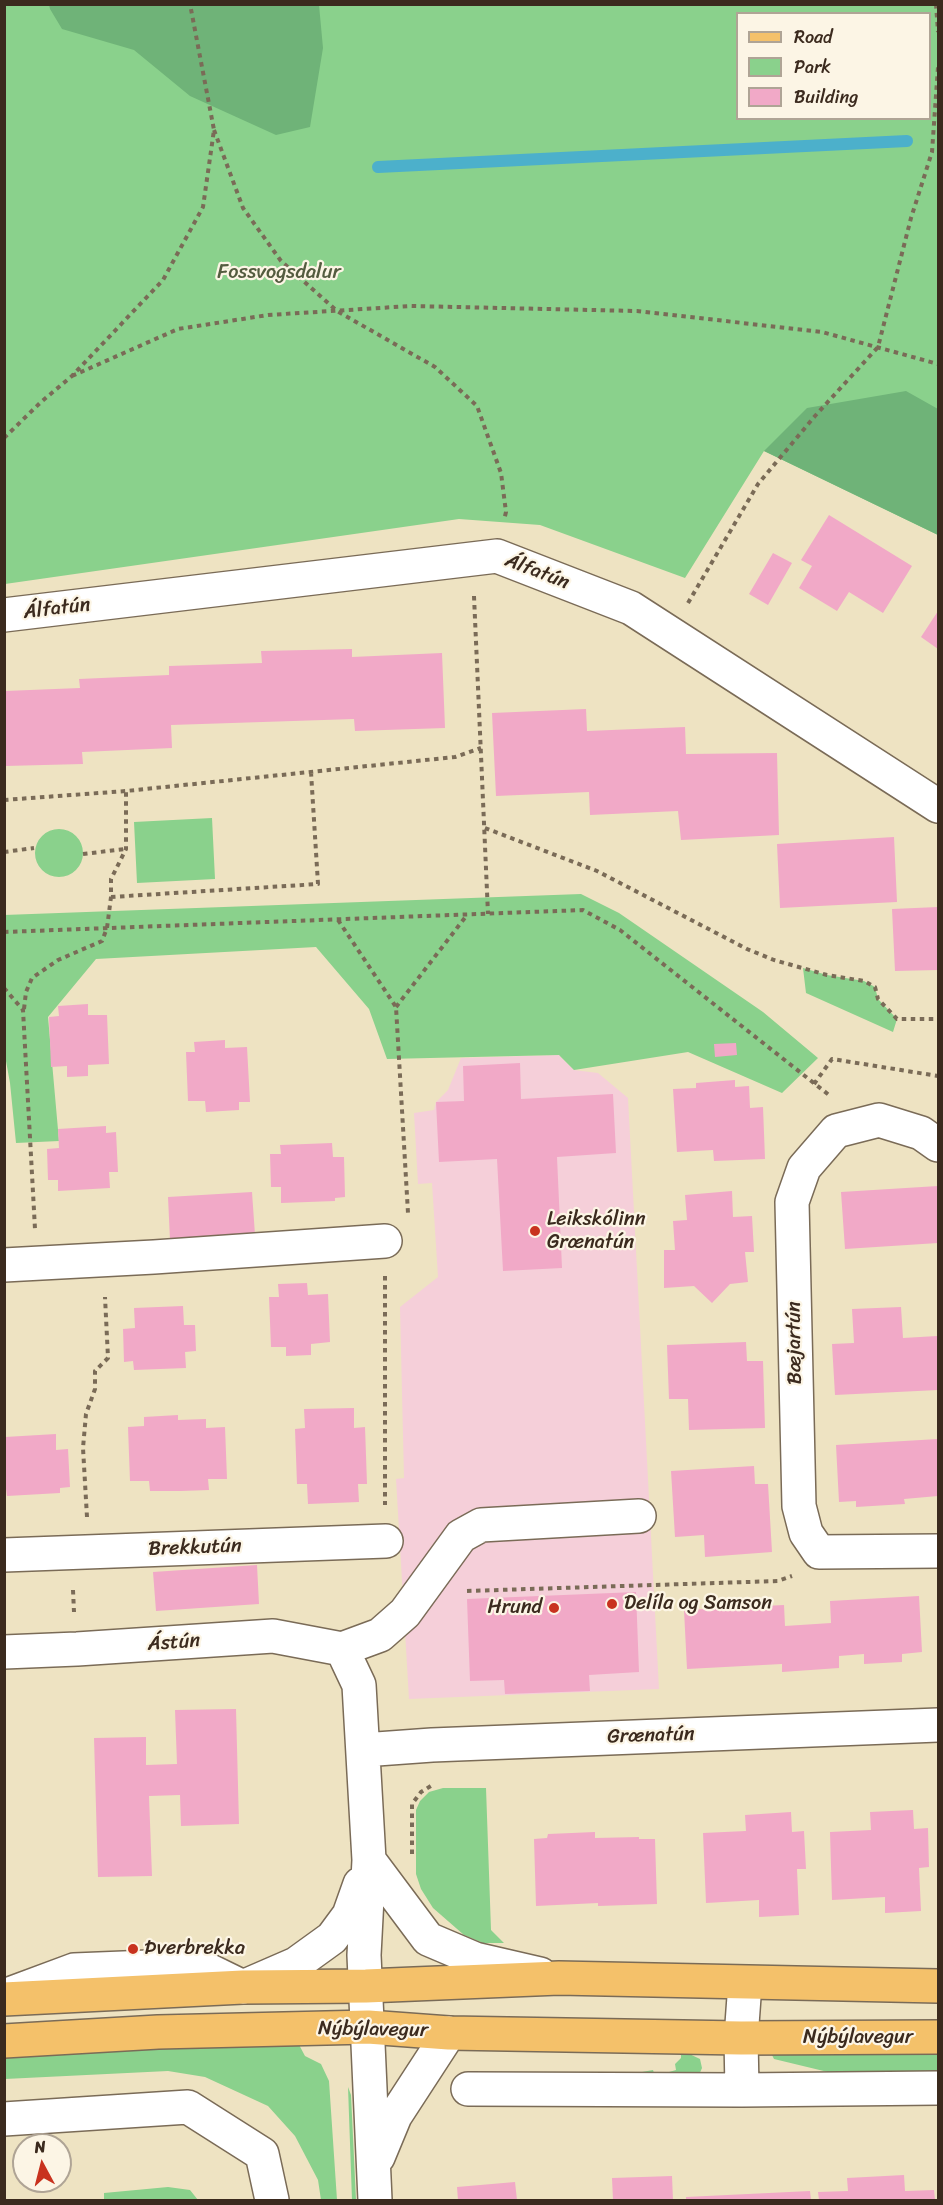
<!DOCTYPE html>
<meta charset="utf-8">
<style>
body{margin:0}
#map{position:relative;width:943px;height:2205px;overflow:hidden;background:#eee3c2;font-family:Sriracha,sans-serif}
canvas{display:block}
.frame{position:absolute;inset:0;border:6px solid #3b2a1e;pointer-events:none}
.legend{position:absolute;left:736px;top:12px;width:195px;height:108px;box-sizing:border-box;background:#fcf5e5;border:2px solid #afa495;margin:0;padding:8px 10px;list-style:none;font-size:18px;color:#3b2a1e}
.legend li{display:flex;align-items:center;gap:12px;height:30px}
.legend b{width:30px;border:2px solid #afa495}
.north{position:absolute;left:12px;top:2133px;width:60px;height:60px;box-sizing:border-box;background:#fcf5e5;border:2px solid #afa495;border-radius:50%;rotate:353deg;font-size:16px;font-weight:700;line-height:24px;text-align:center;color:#3b2a1e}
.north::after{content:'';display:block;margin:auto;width:21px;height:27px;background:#c8321e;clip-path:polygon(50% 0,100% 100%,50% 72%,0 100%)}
</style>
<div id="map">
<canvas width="943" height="2205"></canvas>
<div class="frame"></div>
<ul class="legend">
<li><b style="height:8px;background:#f4c16a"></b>Road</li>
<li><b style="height:16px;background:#8ad18c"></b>Park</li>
<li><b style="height:16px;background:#f1a9c7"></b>Building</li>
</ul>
<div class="north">N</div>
</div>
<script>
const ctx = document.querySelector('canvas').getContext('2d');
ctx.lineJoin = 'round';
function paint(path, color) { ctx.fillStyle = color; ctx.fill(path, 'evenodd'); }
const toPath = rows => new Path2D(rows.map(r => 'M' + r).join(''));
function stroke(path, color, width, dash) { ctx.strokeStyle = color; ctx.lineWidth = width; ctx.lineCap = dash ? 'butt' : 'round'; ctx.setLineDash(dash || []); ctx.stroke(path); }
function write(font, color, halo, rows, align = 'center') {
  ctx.font = font + ' Sriracha,sans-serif'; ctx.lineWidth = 4.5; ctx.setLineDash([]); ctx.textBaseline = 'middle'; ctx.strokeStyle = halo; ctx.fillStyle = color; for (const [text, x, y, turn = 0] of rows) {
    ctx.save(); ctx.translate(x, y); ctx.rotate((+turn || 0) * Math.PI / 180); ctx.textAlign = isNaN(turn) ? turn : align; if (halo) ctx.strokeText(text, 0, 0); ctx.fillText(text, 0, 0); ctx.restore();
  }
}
paint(toPath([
 [559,1055,574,1070,598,1073,628,1098,659,1689,409,1699,396,1479,404,1478,400,1307,438,1277,432,1183,418,1184,414,1113,434,1110,436,1102,448,1090,461,1058]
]), '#f5cfd9');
paint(toPath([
 [4,5,938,5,938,535,764,451,685,578,540,525,459,519,5,584],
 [738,14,930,14,930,118,738,118],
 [212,818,215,879,137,883,134,822],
 '35 853a24 24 0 1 1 48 0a24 24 0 1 1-48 0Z',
 [581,894,619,913,763,1012,818,1058,782,1093,688,1052,574,1070,559,1055,387,1059,369,1009,316,947,96,959,48,1017,59,1141,16,1143,10,1083,4,1050,4,915],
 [803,968,827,975,864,981,875,987,878,999,897,1019,893,1032,806,993],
 [443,1788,486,1788,491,1930,504,1943,483,1943,464,1935,433,1908,421,1889,416,1874,416,1810,420,1801,429,1792],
 [297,2041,305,2056,321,2064,329,2081,337,2200,321,2200,318,2180,295,2136,268,2106,205,2077,168,2071,5,2079,5,2054],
 [681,2050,700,2059,702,2068,699,2075,645,2080,642,2072,653,2070,655,2076,676,2070,675,2064,681,2058],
 [775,2052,938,2052,938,2072,832,2073,774,2059,772,2055],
 [348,2087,351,2095,356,2200,352,2200],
 [168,2187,190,2190,198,2200,104,2200,104,2193]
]), '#8ad18c');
paint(toPath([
 [49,5,319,5,323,48,310,127,276,135,190,96,134,50,62,29,50,9],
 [906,391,938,409,938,535,764,451,807,408]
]), '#6fb378');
stroke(toPath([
 [378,167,907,141]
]), '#4cb0cb', 12);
paint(toPath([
 [829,515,912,566,883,613,849,592,837,611,799,588,812,566,801,560],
 [773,553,792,563,768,605,749,594],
 [938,611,938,649,921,637],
 [352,649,352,657,442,653,445,728,355,731,354,719,171,725,172,748,82,752,83,764,5,766,5,691,80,688,79,679,169,675,169,666,262,663,261,651],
 [586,709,587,731,685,727,686,754,777,753,779,835,681,840,678,811,590,815,589,792,496,796,492,713],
 [894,837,897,902,780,908,777,844],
 [938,907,938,970,895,971,892,909],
 [88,1004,88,1015,107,1015,109,1064,88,1065,88,1076,67,1077,67,1066,51,1067,49,1017,59,1016,58,1006],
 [225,1040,225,1048,247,1047,250,1102,239,1102,239,1110,206,1112,205,1101,188,1101,186,1052,195,1052,194,1042],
 [736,1043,737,1055,715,1057,714,1044],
 [520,1063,521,1099,613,1094,616,1153,557,1157,562,1268,503,1271,497,1159,439,1162,436,1102,464,1101,463,1066],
 [735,1080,735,1087,749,1086,750,1108,763,1107,765,1159,714,1161,713,1150,677,1152,673,1089,696,1088,696,1083],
 [106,1126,106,1133,116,1132,118,1172,109,1172,110,1188,58,1191,58,1180,48,1180,47,1149,59,1148,58,1129],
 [332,1143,333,1157,344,1157,345,1197,335,1198,335,1201,281,1203,281,1187,271,1187,270,1154,281,1154,280,1145],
 [938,1186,938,1243,845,1249,841,1192],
 [732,1191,733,1217,752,1216,754,1252,745,1252,748,1282,730,1284,712,1303,694,1286,664,1288,664,1250,675,1250,673,1221,687,1220,685,1195],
 [252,1192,255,1235,170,1240,168,1197],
 [307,1283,308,1295,328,1294,330,1342,311,1344,311,1355,286,1356,286,1347,271,1347,269,1297,279,1297,278,1284],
 [183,1306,184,1325,195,1325,196,1351,185,1352,186,1368,134,1370,133,1361,124,1362,123,1329,135,1328,134,1308],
 [901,1307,903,1338,937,1336,938,1390,835,1395,832,1344,854,1343,852,1309],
 [746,1342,747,1361,763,1361,765,1428,689,1430,688,1399,669,1399,667,1345],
 [354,1408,354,1428,365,1427,367,1484,358,1484,359,1502,308,1504,307,1484,297,1484,295,1429,305,1428,304,1409],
 [178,1415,178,1420,206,1419,206,1428,225,1427,227,1479,208,1479,209,1490,181,1491,150,1491,149,1481,130,1481,128,1427,144,1426,144,1417],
 [56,1434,56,1450,68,1449,70,1487,60,1488,60,1493,7,1496,4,1474,5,1437],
 [938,1439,938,1496,904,1499,905,1504,856,1507,856,1501,839,1502,836,1445],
 [754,1466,755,1484,768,1484,772,1552,705,1557,704,1535,675,1537,671,1471],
 [257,1565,259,1604,156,1611,153,1572],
 [636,1592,639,1672,589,1675,590,1691,505,1694,504,1680,470,1681,467,1599],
 [919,1596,922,1652,902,1654,902,1662,864,1664,864,1654,839,1656,839,1668,782,1672,782,1664,687,1669,684,1610,784,1605,785,1626,831,1623,830,1601],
 [236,1709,239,1824,181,1826,180,1795,149,1796,152,1876,98,1877,94,1738,146,1737,146,1765,177,1764,175,1710],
 [913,1810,914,1829,928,1828,929,1867,919,1868,921,1911,885,1913,885,1897,832,1900,830,1832,871,1830,870,1812],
 [791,1812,792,1832,804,1831,806,1869,797,1869,799,1915,759,1917,759,1900,706,1903,703,1833,746,1831,745,1815],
 [595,1832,595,1838,639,1837,639,1839,655,1839,657,1904,598,1906,598,1903,536,1906,534,1839,547,1838,548,1834],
 [904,2175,905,2191,934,2190,935,2200,819,2200,818,2192,848,2191,847,2178],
 [672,2176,673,2200,613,2200,612,2178],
 [515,2182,517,2200,458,2200,457,2187],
 [810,2191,811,2200,686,2200,686,2197]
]), '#f1a9c7');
const minor = toPath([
 [4,615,497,556,631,608,938,806],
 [938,1145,921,1133,879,1120,836,1131,804,1168,792,1202,799,1506,806,1533,819,1552,938,1551],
 [4,1265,154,1257,385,1241],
 [4,1555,386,1541],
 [342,1649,359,1685,369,1860,364,1955,375,2200],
 [342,1649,380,1635,405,1613,461,1536,481,1525,639,1516],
 [4,1652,77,1649,273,1636,342,1649],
 [363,1750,432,1745,938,1725],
 [369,1860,428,1939,475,1959,540,1974],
 [4,1996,74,1970,198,1965,243,1987,296,1964,332,1938,349,1915,360,1884],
 [468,2089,742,2090,938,2088],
 [742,2090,741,2038,745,1983],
 [4,2119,188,2107,262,2154,272,2200],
 [378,2157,395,2116,449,2033]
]);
const major = toPath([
 [4,1999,243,1987,366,1986,559,1978,938,1986],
 [4,2041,158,2032,368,2027,449,2033,741,2038,938,2037]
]);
stroke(minor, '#7a6b57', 36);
stroke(major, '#7a6b57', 36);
stroke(toPath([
 [936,4,938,32],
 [214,130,243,208,281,261,337,311,435,367,477,406,501,473,506,512,504,520],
 [72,376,178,329,268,315,411,306,637,311,822,332,938,364],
 [4,438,41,402,72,376,163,280,203,207,214,130,190,4],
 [474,596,488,914],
 [688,603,758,484,815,416,878,347,911,218,932,152,938,67],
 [4,800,126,791,455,757,481,748],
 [485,828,597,871,747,949,774,960,827,975,864,981,875,987,878,999,897,1019,938,1019],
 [4,852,34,848],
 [83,854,125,849],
 [111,897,318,884,311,772],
 [338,920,396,1007,408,1213],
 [4,932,583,910,620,930,829,1095],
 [4,988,23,1010,35,1229],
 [396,1007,467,915],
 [24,1009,26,992,32,978,58,960,102,941,107,928,111,897,111,879,126,849,126,791],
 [814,1084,832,1059,938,1076],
 [385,1276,385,1505],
 [87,1517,83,1448,86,1414,95,1389,95,1371,108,1358,105,1297],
 [73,1590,74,1612],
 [467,1591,778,1581,792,1576],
 [412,1854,412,1804,421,1792,434,1784]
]), '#7a6b57', 4, [4.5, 4.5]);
stroke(minor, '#fff', 33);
stroke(major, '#f4c16a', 33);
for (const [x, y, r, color] of [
 [535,1231,6,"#c8321e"],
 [612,1604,6,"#c8321e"],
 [554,1608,6,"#c8321e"],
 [133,1949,6,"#c8321e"]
]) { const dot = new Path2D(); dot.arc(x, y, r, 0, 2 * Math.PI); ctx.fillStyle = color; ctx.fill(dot); stroke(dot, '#fcf5e5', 2); }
write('20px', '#535c3f', '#fcf5e5', [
 ["Fossvogsdalur",279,273]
]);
write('20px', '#3b2a1e', '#fcf5e5', [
 ["Álfatún",537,572,21],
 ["Álfatún",57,609,-7],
 ["Bæjartún",795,1343,-91],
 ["Brekkutún",195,1548,-2],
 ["Ástún",174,1643,-4],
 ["Grænatún",651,1736,-2],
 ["Nýbýlavegur",373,2030,1],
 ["Nýbýlavegur",858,2038]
]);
write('20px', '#3b2a1e', '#fcf5e5', [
 ["Leikskólinn",547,1220],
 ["Grænatún",547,1243],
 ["Delíla og Samson",624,1604],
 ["Hrund",542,1608,"right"],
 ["Þverbrekka",145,1949]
], 'left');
</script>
